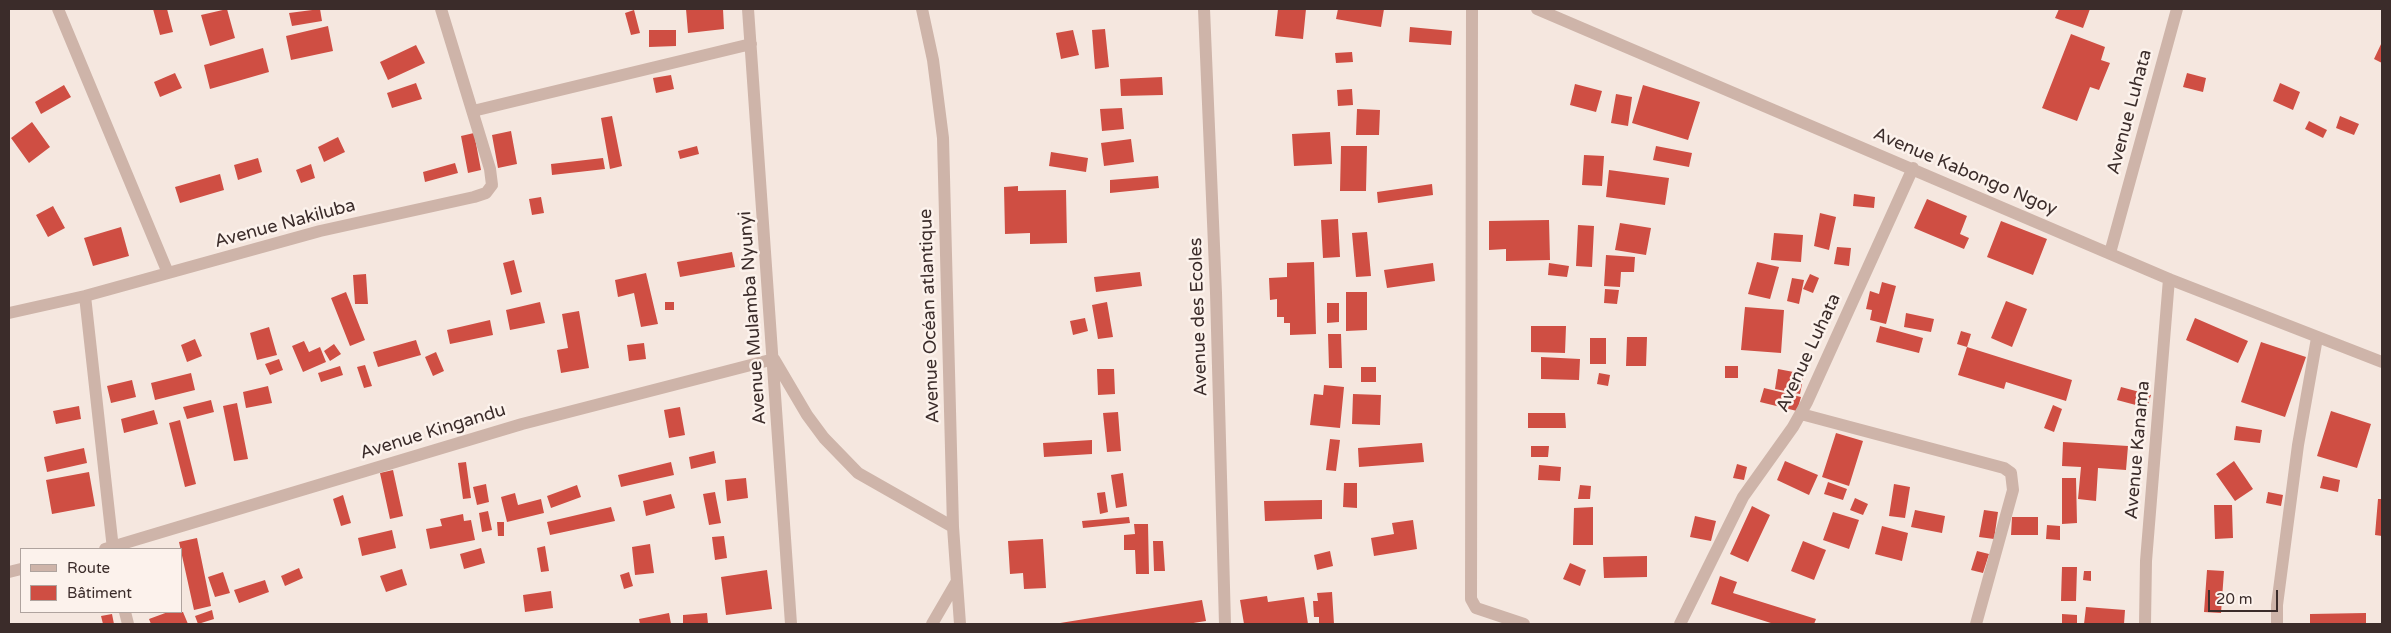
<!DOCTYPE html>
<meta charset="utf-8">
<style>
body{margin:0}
#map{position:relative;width:2391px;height:633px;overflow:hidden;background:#f5e7df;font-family:"Varela Round",sans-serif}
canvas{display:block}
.frame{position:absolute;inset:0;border:10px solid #3b2c2a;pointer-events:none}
.legend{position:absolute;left:20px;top:548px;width:162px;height:65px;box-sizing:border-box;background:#fcf2ec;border:1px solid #afa39e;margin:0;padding:6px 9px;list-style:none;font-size:15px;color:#3b2c2a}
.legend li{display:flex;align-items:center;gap:10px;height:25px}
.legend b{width:25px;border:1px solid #afa39e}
.scale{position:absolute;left:2208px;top:590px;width:70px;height:22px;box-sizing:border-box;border:2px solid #3b2c2a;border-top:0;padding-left:6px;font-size:15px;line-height:18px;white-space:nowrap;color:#3b2c2a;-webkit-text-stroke:4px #fcf2ec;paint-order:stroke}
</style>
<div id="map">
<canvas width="2391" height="633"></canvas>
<div class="frame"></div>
<ul class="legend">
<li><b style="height:6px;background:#ceb4a9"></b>Route</li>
<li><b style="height:14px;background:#cf4e43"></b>Bâtiment</li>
</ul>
<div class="scale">20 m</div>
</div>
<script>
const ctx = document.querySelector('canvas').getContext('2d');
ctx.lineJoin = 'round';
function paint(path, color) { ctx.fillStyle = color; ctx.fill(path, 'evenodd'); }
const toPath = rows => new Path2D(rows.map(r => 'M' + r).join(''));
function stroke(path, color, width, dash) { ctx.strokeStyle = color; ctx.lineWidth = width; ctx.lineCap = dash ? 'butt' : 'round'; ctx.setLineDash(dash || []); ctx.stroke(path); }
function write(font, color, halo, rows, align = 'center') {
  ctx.font = font + ' "Varela Round",sans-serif'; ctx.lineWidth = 5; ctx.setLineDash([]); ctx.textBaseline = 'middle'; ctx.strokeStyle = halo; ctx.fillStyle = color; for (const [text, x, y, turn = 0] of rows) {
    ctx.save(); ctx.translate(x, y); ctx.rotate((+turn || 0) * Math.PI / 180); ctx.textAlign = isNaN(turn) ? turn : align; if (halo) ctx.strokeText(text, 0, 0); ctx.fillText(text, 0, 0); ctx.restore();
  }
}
paint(toPath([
 [153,9,167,9,173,32,160,35],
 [227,9,235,38,210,46,201,15],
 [320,9,322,21,292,26,289,13],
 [686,9,723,9,724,29,688,33],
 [1278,9,1306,9,1303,39,1275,36],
 [1338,9,1384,9,1381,27,1336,19],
 [2059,9,2090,9,2083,28,2055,18],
 [634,10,640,33,631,35,625,13],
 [328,26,333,51,291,60,286,36],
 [1410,27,1452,31,1451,45,1409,42],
 [1105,29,1109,67,1095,69,1092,30],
 [649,30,676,30,676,46,649,47],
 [1073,30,1079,55,1061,59,1056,33],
 [2071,34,2105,47,2101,60,2110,63,2099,90,2090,87,2077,121,2042,108],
 [2382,42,2382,63,2374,59],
 [416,45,425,63,388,80,380,62],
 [263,48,269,72,210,89,204,65],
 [1352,52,1353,62,1336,63,1335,53],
 [175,73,182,88,160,97,154,82],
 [2187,73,2206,78,2203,92,2183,87],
 [671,75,674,89,656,93,653,78],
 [1162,77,1163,95,1121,96,1120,79],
 [416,83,422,99,392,108,387,93],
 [2280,83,2300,92,2293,110,2273,101],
 [1575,84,1602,91,1596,112,1570,105],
 [64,85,71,97,41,114,35,102],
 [1643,85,1700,102,1688,140,1632,123],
 [1352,89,1353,105,1338,106,1337,90],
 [1616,94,1632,97,1628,126,1611,123],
 [1122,108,1124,129,1102,131,1100,109],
 [1357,109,1380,110,1379,135,1356,135],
 [612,116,622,166,610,169,601,118],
 [2340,116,2359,124,2354,135,2336,128],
 [2309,121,2327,130,2323,138,2305,129],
 [32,122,50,147,29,163,11,138],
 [511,131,517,164,498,168,492,135],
 [1330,132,1332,164,1294,166,1292,134],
 [474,133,481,170,468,173,461,136],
 [338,137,345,152,324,162,318,147],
 [1131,139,1134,162,1104,166,1101,143],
 [697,146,699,154,680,159,678,151],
 [1341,146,1367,146,1366,191,1340,191],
 [1656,146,1692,153,1689,167,1653,160],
 [1051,152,1088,158,1086,172,1049,166],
 [1584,155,1604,156,1602,186,1582,185],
 [258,158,262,172,238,180,234,165],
 [603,158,605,169,552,175,551,164],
 [455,163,458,173,425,182,423,172],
 [311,164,315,178,301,183,296,170],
 [1609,170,1669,178,1665,205,1606,197],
 [220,174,224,190,180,203,175,187],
 [1158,176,1159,188,1110,193,1110,180],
 [1432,184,1433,195,1378,203,1377,192],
 [1018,186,1018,191,1066,190,1067,243,1030,244,1030,233,1005,234,1004,187],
 [1854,194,1875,197,1874,208,1853,206],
 [541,197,544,213,532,215,529,199],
 [1927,199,1967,216,1960,234,1969,238,1964,249,1914,228],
 [53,206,65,228,48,237,36,215],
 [1820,213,1836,217,1829,250,1814,246],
 [1338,219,1340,257,1323,258,1321,220],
 [1549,220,1550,260,1506,261,1506,249,1489,250,1489,221],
 [2001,221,2047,239,2033,275,1987,257],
 [1620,223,1651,228,1646,255,1615,250],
 [1578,225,1594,226,1592,267,1576,266],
 [121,227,129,256,93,266,84,238],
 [1367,232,1371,276,1356,277,1352,233],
 [1774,233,1803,235,1801,262,1771,260],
 [1837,247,1851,248,1849,266,1834,264],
 [732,252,735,267,680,277,677,262],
 [1606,255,1635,257,1634,272,1621,272,1620,287,1604,286],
 [514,260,522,292,511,295,503,263],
 [1314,262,1316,334,1290,335,1290,323,1284,323,1284,317,1277,317,1277,299,1270,300,1269,278,1287,277,1287,263],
 [1757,262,1779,267,1770,299,1748,294],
 [1433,263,1435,281,1387,288,1384,270],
 [1549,263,1569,266,1567,277,1548,275],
 [1140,272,1142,286,1096,292,1094,277],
 [646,273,658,324,641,327,634,293,618,297,615,280],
 [366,274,368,304,355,304,353,275],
 [1810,274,1819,278,1813,293,1803,289],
 [1792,278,1804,280,1799,304,1787,301],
 [1882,282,1896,286,1886,324,1870,320,1872,310,1866,309,1870,291,1879,294],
 [1605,289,1619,290,1617,304,1604,303],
 [346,292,365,340,350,346,331,298],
 [1346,292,1367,292,1367,330,1346,331],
 [2006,301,2027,309,2012,347,1991,338],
 [540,302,545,323,510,330,506,310],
 [665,302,674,302,674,310,665,310],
 [1107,302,1113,337,1098,339,1092,305],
 [1327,303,1339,303,1339,322,1327,323],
 [1745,307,1784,310,1781,353,1741,350],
 [579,311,589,368,561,373,557,350,568,348,562,314],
 [1906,313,1934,319,1931,332,1904,327],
 [1085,318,1088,331,1073,335,1070,321],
 [2195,318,2248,341,2238,363,2186,340],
 [490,320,493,335,450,344,447,330],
 [1531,326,1566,326,1565,353,1531,352],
 [1880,326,1923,338,1919,353,1876,342],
 [269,327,277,355,257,360,250,333],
 [1961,331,1971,334,1967,347,2072,380,2066,401,2006,382,2004,389,1958,375,1967,347,1957,344],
 [1328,334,1341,334,1342,368,1329,368],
 [1627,337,1647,337,1646,366,1626,366],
 [1590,338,1606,338,1606,364,1590,364],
 [195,339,202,356,187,362,181,345],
 [416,340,421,355,378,367,373,352],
 [304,341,309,352,320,347,326,362,303,372,292,346],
 [2261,342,2306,357,2285,417,2241,402],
 [644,343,646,359,629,361,627,345],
 [334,344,341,354,330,361,324,351],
 [436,352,444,371,433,376,425,357],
 [1541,357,1580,359,1579,380,1541,379],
 [279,359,283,370,270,375,265,364],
 [365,365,372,386,364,388,357,367],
 [340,366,343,375,321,382,318,373],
 [1725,366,1738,366,1738,378,1725,378],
 [1361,367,1376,367,1376,382,1361,382],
 [1097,369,1114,369,1115,394,1098,395],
 [1778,369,1804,374,1800,394,1775,389],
 [191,373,195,390,155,400,151,383],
 [1599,373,1610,375,1608,386,1597,384],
 [132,380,136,397,111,403,107,386],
 [1324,385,1344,387,1340,428,1310,425,1314,394,1323,395],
 [268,386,272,403,246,408,243,392],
 [2121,387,2151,395,2147,408,2117,400],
 [1764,388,1801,397,1797,411,1760,402],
 [1353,394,1381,395,1380,425,1352,424],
 [211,400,214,412,187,419,183,407],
 [237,403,248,459,234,461,223,406],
 [2053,405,2062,409,2054,432,2044,428],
 [79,406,81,419,56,424,53,411],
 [680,407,685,435,669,438,664,410],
 [154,410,158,424,124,433,121,419],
 [2331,411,2371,424,2357,468,2317,456],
 [1118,412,1121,451,1107,452,1103,413],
 [1528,413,1565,413,1566,428,1528,428],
 [180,420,196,484,185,487,169,423],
 [2236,426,2262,430,2260,443,2234,440],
 [1836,433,1863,441,1849,486,1822,477],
 [1330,439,1340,440,1336,471,1326,470],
 [1092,440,1092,454,1044,457,1043,443],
 [2063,442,2128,446,2126,470,2098,468,2096,501,2078,499,2081,467,2062,466],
 [1422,443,1424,462,1359,467,1358,448],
 [1531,446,1549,446,1548,457,1531,457],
 [84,448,87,463,47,472,44,457],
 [714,451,716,463,691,469,689,457],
 [1785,461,1818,475,1809,495,1777,480],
 [2234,461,2253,489,2235,501,2216,474],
 [466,462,471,498,463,499,458,463],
 [671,462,674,475,621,487,618,475],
 [1737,464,1747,467,1744,480,1733,478],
 [1539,465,1561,467,1560,481,1538,480],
 [393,470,403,516,390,519,380,473],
 [89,472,95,506,52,514,46,480],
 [1123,473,1127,506,1116,508,1111,475],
 [2323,476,2340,480,2338,492,2320,488],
 [746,478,748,498,727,501,725,480],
 [2062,478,2076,478,2077,523,2062,524],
 [1828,482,1847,489,1843,500,1824,494],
 [1344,483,1357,483,1357,508,1343,507],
 [486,484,489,502,477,505,473,487],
 [1894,484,1910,487,1905,518,1889,516],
 [577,485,581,497,551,508,547,496],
 [1580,485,1591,486,1590,499,1578,499],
 [715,492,721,523,709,525,703,494],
 [1105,492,1108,512,1100,514,1097,493],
 [2268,492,2283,495,2281,506,2266,503],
 [515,493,518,505,541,499,544,513,507,522,501,497],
 [671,494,675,508,646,516,643,501],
 [343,495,351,523,341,526,333,499],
 [1855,498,1868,504,1863,515,1850,510],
 [2378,499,2382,499,2382,536,2375,535],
 [1322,500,1322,519,1265,521,1264,501],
 [2214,505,2232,505,2233,538,2215,539],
 [1752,506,1770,515,1748,562,1730,554],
 [611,507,615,521,550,535,547,522],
 [1593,507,1593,545,1573,545,1574,508],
 [1915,510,1945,516,1942,533,1911,527],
 [1984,510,1998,512,1994,539,1979,537],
 [488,511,492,530,482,532,479,513],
 [1833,512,1859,520,1849,549,1823,540],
 [463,514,464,521,471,520,475,540,430,549,426,529,442,526,440,519],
 [1695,516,1716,521,1711,541,1690,537],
 [1129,517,1130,523,1083,528,1082,521],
 [2012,517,2038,517,2038,535,2011,535],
 [1413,520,1417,549,1374,556,1371,538,1394,534,1392,523],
 [497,522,504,522,504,536,498,536],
 [1134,524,1148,524,1149,574,1136,574,1135,550,1124,550,1124,535,1135,534],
 [2047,525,2060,526,2060,540,2046,539],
 [1882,526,1908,533,1902,561,1875,554],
 [392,530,396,548,362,556,358,538],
 [724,536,727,558,715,560,712,537],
 [197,538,211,606,194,610,179,542],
 [1043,539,1046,588,1024,589,1023,573,1010,574,1008,541],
 [1153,541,1163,541,1165,571,1154,571],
 [1803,541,1826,550,1814,580,1791,571],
 [650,544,654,573,635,575,632,547],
 [545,546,549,571,541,572,537,548],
 [481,548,485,563,464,569,460,554],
 [1330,551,1333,566,1317,570,1314,555],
 [1977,551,1989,554,1983,573,1971,570],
 [1647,556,1647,577,1604,578,1603,557],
 [1570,563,1586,570,1580,586,1563,579],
 [2062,567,2077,567,2076,601,2061,601],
 [299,568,303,578,285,586,281,576],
 [402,569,407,585,386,592,380,576],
 [767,570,772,609,726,615,721,577],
 [2207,570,2224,571,2221,613,2204,612],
 [2084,571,2091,571,2091,581,2083,580],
 [223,572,230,593,215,597,208,577],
 [629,572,633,586,624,589,620,575],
 [1720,576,1737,582,1733,593,1816,619,1814,624,1774,624,1711,604],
 [265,580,269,592,239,603,234,590],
 [551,591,553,608,525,612,523,595],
 [1332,592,1334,624,1319,624,1319,617,1314,617,1313,601,1318,601,1317,593],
 [1267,596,1268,602,1304,597,1308,624,1244,624,1240,600],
 [1202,600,1206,621,1187,624,1054,624],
 [2086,607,2125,610,2124,624,2084,624],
 [212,610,214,619,198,624,195,616],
 [168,612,183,612,188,624,151,624,149,619],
 [669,613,671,624,640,624,639,619],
 [707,613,708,624,683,624,683,615],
 [2366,613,2366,624,2310,624,2310,614],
 [112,614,114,624,103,624,101,616],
 [2062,614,2077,615,2077,624,2062,624]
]), '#cf4e43');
stroke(toPath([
 [58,9,168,273],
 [748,9,791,624],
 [922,9,933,60,943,138,953,527,960,624],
 [1204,9,1216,293,1225,624],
 [1472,9,1471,599,1476,608,1524,624],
 [1537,9,2169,279,2382,362],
 [473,111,751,44],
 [2110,253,2177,9],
 [85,296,113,549],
 [9,313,85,296,320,231,474,197,486,193,492,185,490,169,441,9],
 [1801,414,2004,468,2011,473,2013,490,1976,624],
 [105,549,522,424,774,359,807,415,824,438,858,473,953,527],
 [9,572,21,569],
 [125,612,128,624],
 [932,624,957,581],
 [1680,624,1743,497,1793,427,1807,402,1913,168],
 [2145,624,2146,561,2169,279],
 [2277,624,2277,605,2298,445,2317,338]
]), '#ceb4a9', 12);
write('18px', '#3b2c2a', '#fcf2ec', [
 ["Avenue Luhata",2130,112,-75],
 ["Avenue Kabongo Ngoy",1965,172,23],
 ["Avenue Nakiluba",285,224,-15],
 ["Avenue Océan atlantique",930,316,-92],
 ["Avenue des Ecoles",1199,317,-92],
 ["Avenue Mulamba Nyunyi",753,318,-94],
 ["Avenue Luhata",1809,353,-65],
 ["Avenue Kingandu",433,432,-17],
 ["Avenue Kanama",2138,450,-85]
]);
</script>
